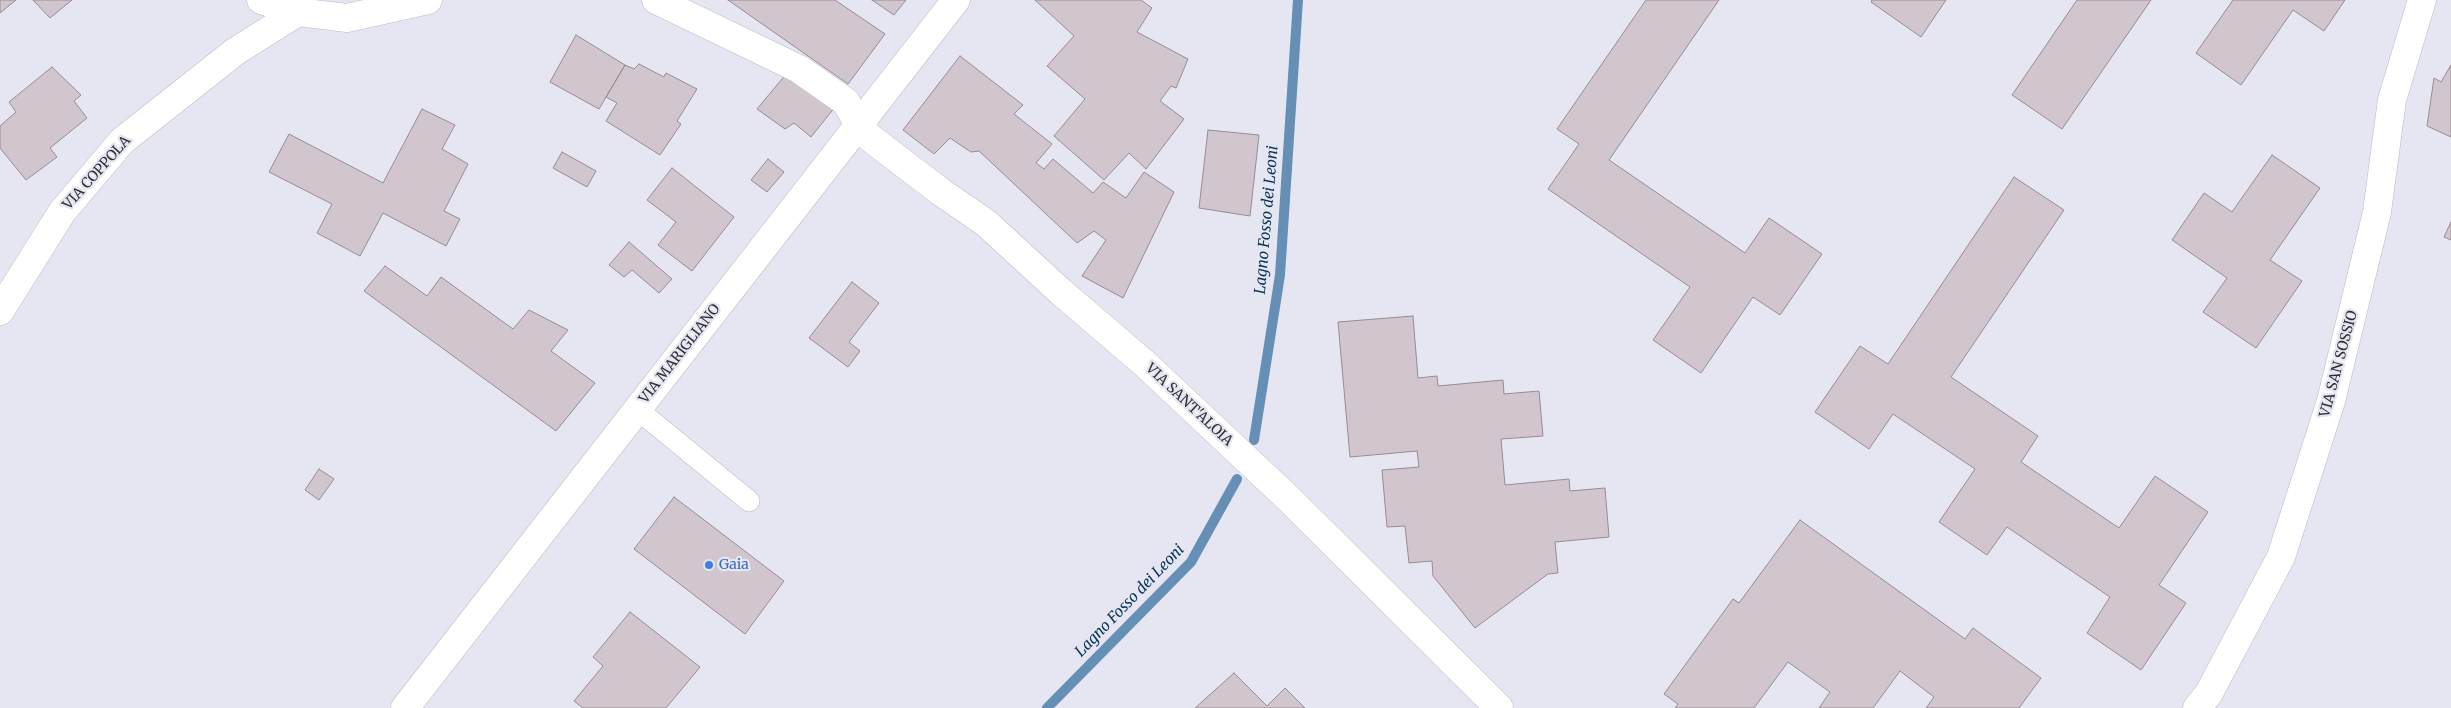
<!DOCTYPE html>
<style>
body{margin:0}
canvas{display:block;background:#e5e6f2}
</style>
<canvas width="2451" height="708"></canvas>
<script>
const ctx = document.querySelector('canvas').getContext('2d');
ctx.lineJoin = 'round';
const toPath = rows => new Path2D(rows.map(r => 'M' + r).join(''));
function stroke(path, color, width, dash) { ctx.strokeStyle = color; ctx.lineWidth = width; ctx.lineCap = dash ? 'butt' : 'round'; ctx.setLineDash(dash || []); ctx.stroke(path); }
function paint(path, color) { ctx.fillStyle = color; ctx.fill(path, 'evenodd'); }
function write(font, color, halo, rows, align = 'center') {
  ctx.font = font + ' Merriweather,serif'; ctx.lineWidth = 4.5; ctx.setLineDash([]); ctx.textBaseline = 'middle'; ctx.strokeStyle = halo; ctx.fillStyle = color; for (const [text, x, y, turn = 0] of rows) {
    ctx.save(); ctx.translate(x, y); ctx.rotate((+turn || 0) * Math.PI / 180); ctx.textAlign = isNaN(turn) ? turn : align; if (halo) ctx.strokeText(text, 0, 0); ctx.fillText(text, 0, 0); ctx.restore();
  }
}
stroke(toPath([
 [1254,440,1280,275,1298,0],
 [1047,708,1191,562,1237,479]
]), '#668fb5', 10);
const building = toPath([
 [0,0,16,0,0,13,0,0],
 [33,0,72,0,50,18,33,0],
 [728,0,835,0,885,34,848,84,728,0],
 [872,0,906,0,894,15,872,0],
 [1035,0,1141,0,1152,8,1137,32,1188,59,1176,88,1171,86,1160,101,1184,119,1146,169,1129,153,1104,180,1054,136,1085,99,1047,66,1074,36,1035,0],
 [1646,0,1719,0,1609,160,1745,253,1769,218,1822,254,1780,315,1753,297,1701,373,1653,340,1690,287,1548,189,1579,144,1557,129,1646,0],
 [1872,0,1946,0,1921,37,1871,2,1872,0],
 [2077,0,2151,0,2062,129,2012,95,2077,0],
 [2233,0,2345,0,2324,31,2293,10,2241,85,2196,53,2233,0],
 [576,35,625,65,599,109,550,82,576,35],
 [960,56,1023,105,1014,114,1052,144,1036,163,1044,169,1053,159,1093,193,1103,182,1126,198,1144,172,1174,192,1123,298,1082,276,1106,240,1094,231,1077,243,979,151,971,152,950,138,934,154,903,130,960,56],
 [639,64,664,77,666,73,697,89,677,121,681,124,660,155,606,121,617,103,606,97,625,65,634,69,639,64],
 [2451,65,2451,137,2427,126,2434,78,2441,82,2451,65],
 [52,67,81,95,74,101,87,118,50,148,57,157,26,180,0,148,0,126,16,112,9,102,52,67],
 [787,73,835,107,811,137,794,123,785,129,757,109,787,73],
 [422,109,455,125,442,149,468,164,444,211,460,219,446,246,383,213,360,256,317,233,332,204,269,172,289,134,383,183,422,109],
 [1208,130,1259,135,1250,216,1199,208,1208,130],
 [562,152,596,171,587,187,553,168,562,152],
 [2272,155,2320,188,2270,260,2302,281,2256,348,2203,312,2227,278,2172,240,2204,193,2232,212,2272,155],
 [768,159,784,172,767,192,751,180,768,159],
 [672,168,734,217,692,271,658,245,676,222,647,200,672,168],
 [2014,177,2064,210,1951,377,2038,436,2021,462,2119,528,2155,476,2208,512,2159,585,2186,603,2141,670,2087,633,2110,597,2007,527,1987,555,1939,522,1975,469,1893,414,1869,449,1815,412,1860,346,1888,364,2014,177],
 [2451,222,2451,240,2444,237,2451,222],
 [629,242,672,279,659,293,632,270,624,277,609,265,629,242],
 [385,266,427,296,441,277,513,329,529,310,568,330,551,351,595,383,556,431,364,291,385,266],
 [852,282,879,303,849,342,860,351,848,367,809,338,852,282],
 [1413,316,1418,378,1437,376,1438,386,1503,380,1504,394,1539,391,1543,436,1501,439,1505,485,1569,479,1570,491,1605,488,1609,537,1555,542,1558,573,1548,574,1475,628,1433,576,1432,561,1409,563,1405,526,1387,527,1382,470,1419,467,1417,451,1350,457,1338,322,1413,316],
 [319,469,334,479,319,500,305,490,319,469],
 [674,497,784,581,745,634,634,549,674,497],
 [1800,520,1965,639,1973,628,2041,678,2019,708,1926,708,1934,697,1900,671,1873,708,1819,708,1830,692,1788,662,1754,708,1675,708,1678,704,1664,694,1733,599,1739,603,1800,520],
 [630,612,700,667,666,708,583,708,574,701,603,666,593,657,630,612],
 [1234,673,1267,706,1285,688,1305,708,1195,708,1234,673]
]);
paint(building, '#d1c6ce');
stroke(building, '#968c93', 1);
const lane = toPath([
 [637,409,749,501]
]);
const street = toPath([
 [656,0,799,69,846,102,859,125,869,137,941,192,986,223,1061,292,1144,363,1289,499,1499,708],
 [0,311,62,212,122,141,236,51,298,12],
 [2197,708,2209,693,2281,557,2331,401,2377,212,2392,100,2422,0]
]);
const secondary = toPath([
 [261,0,298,12,347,18,428,0],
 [405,708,956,0]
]);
stroke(lane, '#babbc7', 22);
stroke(street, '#babbc7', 29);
stroke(secondary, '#babbc7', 29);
stroke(lane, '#fff', 21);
stroke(street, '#fff', 28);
stroke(secondary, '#fff', 28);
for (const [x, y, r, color] of [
 [709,565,5,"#3f7fe0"]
]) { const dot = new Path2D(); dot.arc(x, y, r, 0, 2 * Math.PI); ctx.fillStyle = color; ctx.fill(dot); stroke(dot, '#e5e6f2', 2); }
write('14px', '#2f2f34', '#e5e6f2', [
 ["VIA COPPOLA",97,173,-48],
 ["VIA MARIGLIANO",680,354,-52],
 ["VIA SAN SOSSIO",2339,364,-75],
 ["VIA SANT'ALOIA",1189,405,43]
]);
write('14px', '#366cbe', '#e5e6f2', [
 ["Gaia",719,565]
], 'left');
write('italic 15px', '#053456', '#e5e6f2', [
 ["Lagno Fosso dei Leoni",1267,220,-85],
 ["Lagno Fosso dei Leoni",1130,601,-46]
]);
</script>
